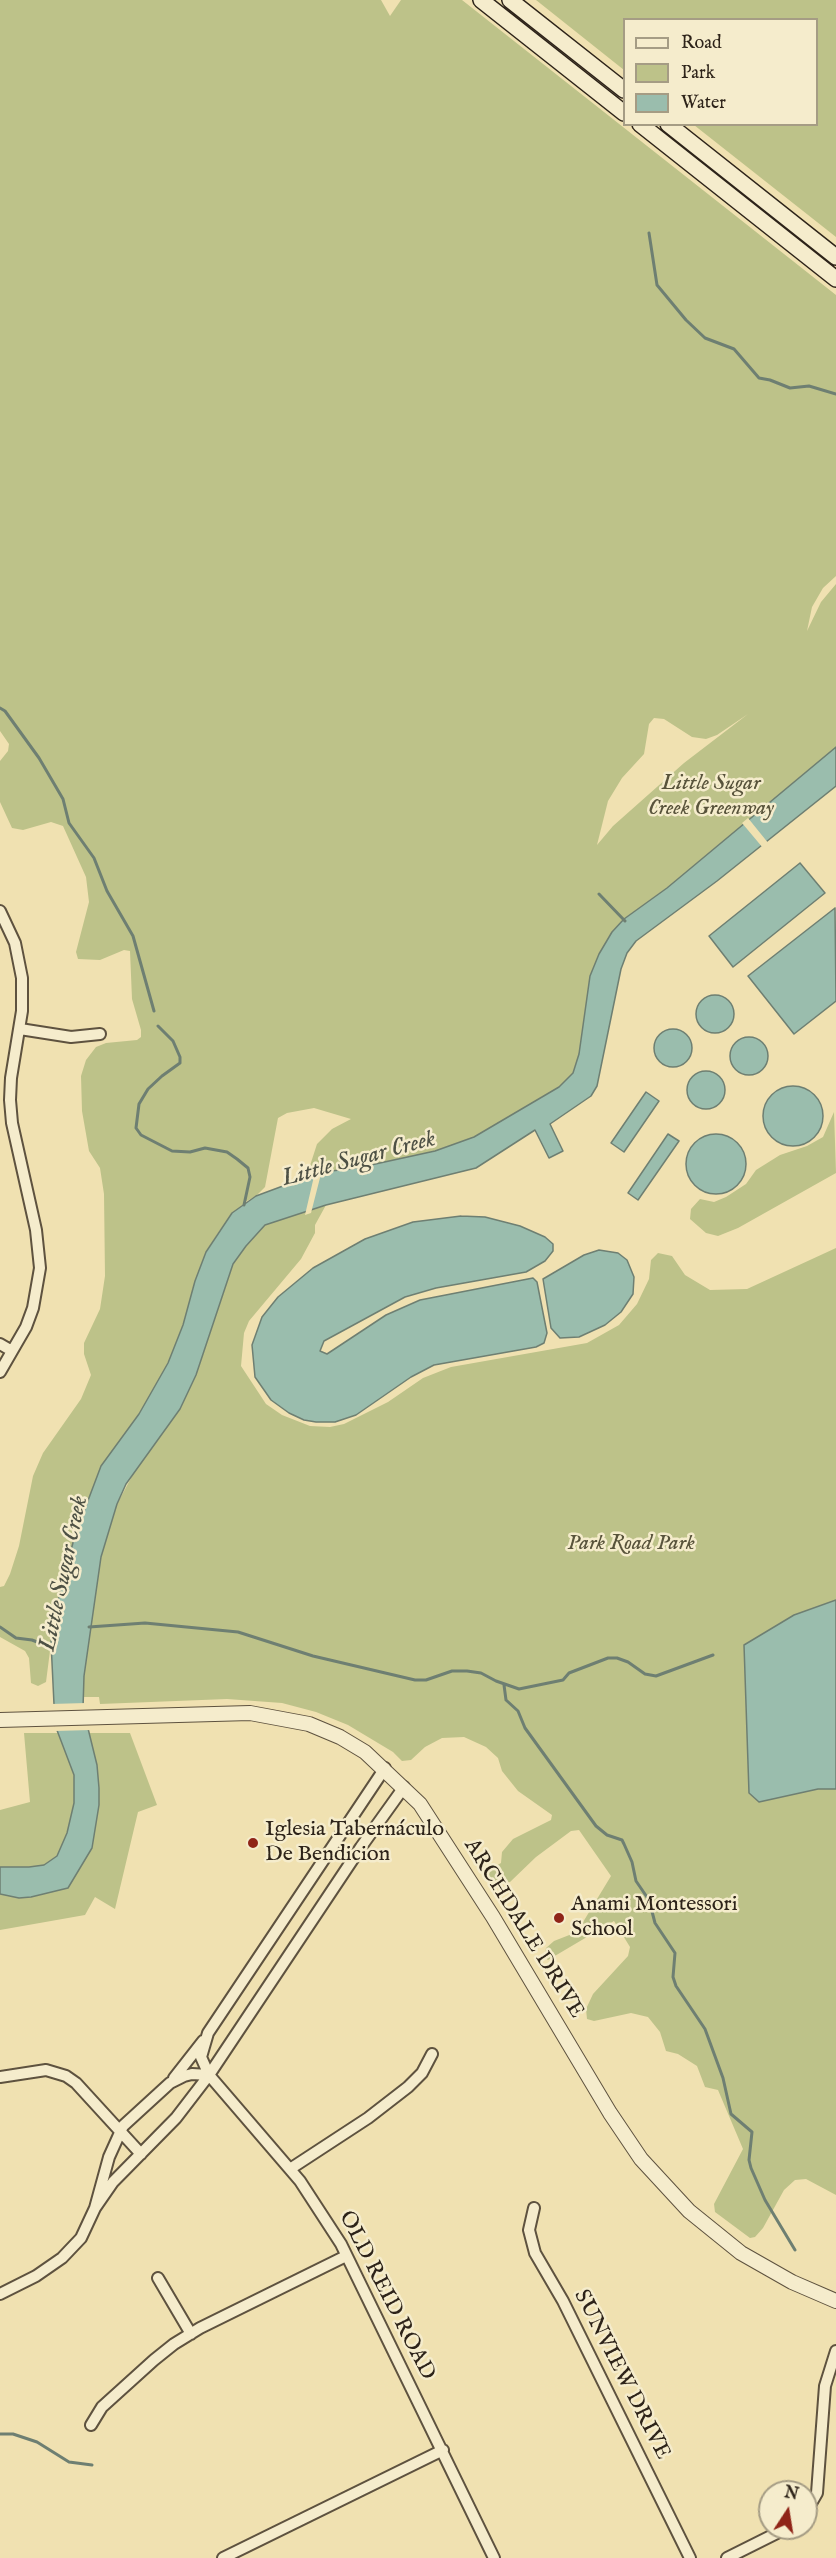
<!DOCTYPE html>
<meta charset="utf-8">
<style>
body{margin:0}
#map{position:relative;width:836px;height:2558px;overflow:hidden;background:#f0e1b1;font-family:"IM FELL English",serif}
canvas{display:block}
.legend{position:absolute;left:623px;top:18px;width:195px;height:108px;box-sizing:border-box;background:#f5eccc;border:2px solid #a59c84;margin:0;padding:8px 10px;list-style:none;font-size:18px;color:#2d2319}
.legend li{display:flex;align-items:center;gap:12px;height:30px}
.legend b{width:30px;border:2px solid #a59c84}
.north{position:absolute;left:758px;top:2480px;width:60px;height:60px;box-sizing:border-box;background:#f5eccc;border:2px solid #a59c84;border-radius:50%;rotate:12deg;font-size:16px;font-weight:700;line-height:24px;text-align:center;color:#2d2319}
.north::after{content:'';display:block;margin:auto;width:21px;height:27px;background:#8f2418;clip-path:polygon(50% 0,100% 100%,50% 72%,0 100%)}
</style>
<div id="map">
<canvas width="836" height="2558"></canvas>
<ul class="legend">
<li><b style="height:8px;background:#f5eccc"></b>Road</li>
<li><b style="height:16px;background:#bdc289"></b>Park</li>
<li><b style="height:16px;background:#9abdad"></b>Water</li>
</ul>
<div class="north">N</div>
</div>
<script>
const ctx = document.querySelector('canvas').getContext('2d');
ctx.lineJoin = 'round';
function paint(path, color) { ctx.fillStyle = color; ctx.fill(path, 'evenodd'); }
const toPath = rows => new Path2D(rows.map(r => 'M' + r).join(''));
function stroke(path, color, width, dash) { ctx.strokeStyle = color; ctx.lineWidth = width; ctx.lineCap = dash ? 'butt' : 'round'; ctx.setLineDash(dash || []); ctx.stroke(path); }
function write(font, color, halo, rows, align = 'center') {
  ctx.font = font + ' "IM FELL English",serif'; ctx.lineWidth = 5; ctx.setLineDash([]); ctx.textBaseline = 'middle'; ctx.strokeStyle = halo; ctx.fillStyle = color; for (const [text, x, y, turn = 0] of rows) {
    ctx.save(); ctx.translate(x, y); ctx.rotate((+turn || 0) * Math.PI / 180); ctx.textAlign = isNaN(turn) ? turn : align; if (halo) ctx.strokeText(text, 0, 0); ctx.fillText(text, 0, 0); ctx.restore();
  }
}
paint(toPath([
 [0,0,381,0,390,16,401,0,462,0,836,295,836,576,823,588,812,607,807,631,821,602,836,584,836,747,667,888,624,919,573,1073,559,1087,474,1137,435,1151,357,1168,331,1171,306,1178,317,1144,332,1129,351,1119,314,1108,287,1113,278,1118,265,1187,256,1196,245,1202,220,1230,206,1252,195,1281,183,1325,168,1363,139,1414,101,1466,55,1612,46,1682,38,1686,31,1683,29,1658,25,1651,0,1637,0,1587,4,1586,10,1574,19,1546,33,1476,43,1453,81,1399,91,1375,84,1354,84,1343,100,1309,105,1276,104,1194,100,1168,89,1151,82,1111,81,1076,86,1060,96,1047,106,1043,137,1040,141,1037,141,1030,132,999,130,951,124,950,100,960,78,959,76,952,89,902,86,877,63,826,51,822,23,830,12,828,0,802,0,761,8,751,9,744,0,731],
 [748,714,684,763,613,826,597,845,608,801,622,778,644,754,649,724,654,718,664,719,692,737,706,739,717,735],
 [536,0,836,0,836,237,694,125,816,124,816,20,624,20,624,70],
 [834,1112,836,1173,738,1228,718,1236,706,1233,690,1219,691,1209,700,1199,714,1202,726,1197,746,1184,756,1170,780,1155,807,1146,823,1137],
 [326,1205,315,1225,315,1233,301,1259,249,1321,244,1333,241,1366,266,1404,282,1415,310,1426,330,1427,344,1424,388,1402,423,1378,451,1367,587,1343,619,1325,637,1304,649,1279,651,1260,658,1253,672,1256,685,1275,710,1290,747,1289,836,1248,836,2195,806,2179,795,2180,784,2190,763,2228,755,2237,750,2238,715,2212,714,2204,743,2149,718,2090,705,2087,697,2066,678,2054,666,2051,660,2032,648,2017,631,2013,594,2021,587,2019,586,2009,593,1994,628,1956,630,1947,614,1921,548,1960,544,1957,546,1948,554,1941,577,1932,611,1876,579,1830,571,1831,536,1857,510,1882,496,1883,488,1878,487,1871,501,1863,502,1852,513,1839,551,1820,552,1815,518,1791,502,1771,498,1758,486,1747,464,1737,442,1738,425,1747,411,1760,402,1761,393,1752,348,1725,316,1712,282,1703,227,1699,100,1704,99,1697,81,1697,101,1557,117,1504,137,1467,180,1409,196,1374,233,1264,246,1246,265,1225],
 [24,1733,130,1733,157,1805,138,1812,115,1909,95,1897,85,1915,0,1930,0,1810,30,1802]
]), '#bdc289');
const water = toPath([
 [836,747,836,786,717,881,636,941,627,953,621,969,597,1086,591,1096,550,1124,563,1151,549,1158,535,1130,476,1168,326,1205,265,1225,246,1246,233,1264,196,1375,180,1409,126,1484,117,1504,101,1557,84,1676,83,1708,97,1765,99,1788,99,1805,92,1848,68,1888,31,1897,19,1898,0,1894,0,1867,29,1867,44,1865,57,1856,67,1833,74,1803,74,1775,55,1725,51,1642,55,1612,75,1535,101,1466,139,1414,168,1363,183,1325,195,1281,206,1252,232,1213,256,1196,299,1180,331,1171,357,1168,435,1151,474,1137,559,1087,573,1073,579,1054,590,976,599,954,612,932,624,919,667,888,836,747],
 [800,863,825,893,733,967,709,936,800,863],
 [835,908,836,1001,794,1034,748,976,835,908],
 '696 1014a19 19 0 1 1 38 0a19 19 0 1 1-38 0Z',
 '654 1048a19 19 0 1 1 38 0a19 19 0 1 1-38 0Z',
 '730 1056a19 19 0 1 1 38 0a19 19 0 1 1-38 0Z',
 '687 1090a19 19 0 1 1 38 0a19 19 0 1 1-38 0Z',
 '763 1116a30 30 0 1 1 60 0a30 30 0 1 1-60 0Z',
 [646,1092,659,1101,624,1152,611,1143,646,1092],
 [668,1134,679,1141,638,1200,628,1193,668,1134],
 '686 1164a30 30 0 1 1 60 0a30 30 0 1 1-60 0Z',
 [461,1216,485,1217,520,1226,545,1237,553,1244,553,1251,545,1261,526,1272,436,1288,405,1297,324,1341,320,1351,327,1354,386,1315,420,1300,533,1278,537,1282,547,1333,544,1343,536,1347,434,1365,411,1377,356,1415,335,1422,316,1422,304,1420,289,1413,271,1400,255,1377,252,1345,262,1317,278,1297,313,1268,365,1239,413,1222,461,1216],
 [599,1250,618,1253,627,1260,634,1277,633,1294,621,1312,605,1325,579,1337,560,1338,551,1328,543,1279,584,1255,599,1250],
 [836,1600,836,1789,818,1789,759,1802,749,1793,744,1645,794,1615,836,1600]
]);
paint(water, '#9abdad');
stroke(water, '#6e7f72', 1.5);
paint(toPath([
 [748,818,769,844,763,848,742,823],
 [322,1170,311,1213,305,1215,315,1172],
 [86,1703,91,1730,55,1731,51,1704]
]), '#f0e1b1');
stroke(toPath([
 [649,233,657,285,686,320,705,338,734,349,759,378,770,380,790,388,809,386,836,394],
 [0,708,5,711,39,758,63,799,69,823,94,858,107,891,133,936,154,1011],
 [599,894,625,921],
 [158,1026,173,1041,180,1057,180,1063,162,1076,148,1089,139,1104,136,1128,141,1135,172,1151,190,1152,205,1148,227,1152,237,1159,248,1168,250,1177,244,1205],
 [0,1627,16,1638,32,1640,53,1648],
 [89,1627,145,1623,238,1632,313,1656,415,1680,426,1680,452,1671,467,1671,481,1673,496,1681,519,1689,563,1680,569,1673,608,1658,617,1658,628,1662,645,1674,656,1676,713,1655],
 [504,1685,506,1700,518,1711,525,1728,596,1826,607,1835,622,1840,624,1844,632,1862,636,1881,649,1900,655,1923,675,1953,673,1977,676,1986,705,2029,723,2078,731,2114,752,2132,749,2160,751,2168,765,2200,795,2250],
 [0,2434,13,2434,37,2442,69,2462,92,2465]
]), '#6e7f72', 3);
const minor = toPath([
 [0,911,15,943,22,978,22,1011,11,1078,10,1100,12,1123,36,1230,40,1268,33,1308,26,1327,0,1372],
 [20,1029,71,1037,100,1034],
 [0,1344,12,1351],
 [385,1768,208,2033,201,2057,209,2075,361,1847,404,1787],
 [192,2074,209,2075,176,2118,113,2182,95,2208,109,2157,123,2126,170,2083,184,2076,192,2074],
 [209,2075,300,2181,341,2244,494,2558],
 [0,2077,46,2070,66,2076,76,2083,141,2154],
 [174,2078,203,2041],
 [290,2169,368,2118,408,2087,422,2073,432,2054],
 [534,2208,529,2230,535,2253,563,2301,690,2558],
 [158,2278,191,2334],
 [0,2294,36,2276,62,2258,81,2238,95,2208],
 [91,2425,102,2407,154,2360,174,2344,200,2328,346,2256],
 [806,2512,817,2493,825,2386,836,2351],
 [223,2558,443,2450],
 [727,2558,787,2528]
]);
const tertiary = toPath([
 [0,1720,250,1713,309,1724,340,1737,365,1752,420,1804,493,1917,610,2113,641,2159,689,2211,741,2253,792,2282,836,2301]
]);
const secondary = toPath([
 [481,0,624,113],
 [510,0,624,90],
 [640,124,836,279],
 [668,124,836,257]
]);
stroke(minor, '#5e523f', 14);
stroke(tertiary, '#5e523f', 16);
stroke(secondary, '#2d2319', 18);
stroke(minor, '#f5eccc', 10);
stroke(tertiary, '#f5eccc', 14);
stroke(secondary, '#f5eccc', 15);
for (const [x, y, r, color] of [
 [253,1843,6,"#8f2418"],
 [559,1918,6,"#8f2418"]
]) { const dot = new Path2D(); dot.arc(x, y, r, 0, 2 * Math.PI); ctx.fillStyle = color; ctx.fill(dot); stroke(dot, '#f5eccc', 2); }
write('italic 22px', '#58533b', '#f5eccc', [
 ["Little Sugar",711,784],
 ["Creek Greenway",711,809],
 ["Park Road Park",631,1544]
]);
write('22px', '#2d2319', '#f5eccc', [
 ["Iglesia Tabernáculo",265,1830],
 ["De Bendicion",265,1855],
 ["Anami Montessori",571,1905],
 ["School",571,1930]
], 'left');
write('22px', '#2d2319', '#f5eccc', [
 ["ARCHDALE DRIVE",523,1929,58],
 ["OLD REID ROAD",386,2296,63],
 ["SUNVIEW DRIVE",621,2375,63]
]);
write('italic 24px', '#4e5145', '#f5eccc', [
 ["Little Sugar Creek",359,1160,-15],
 ["Little Sugar Creek",65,1574,-78]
]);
</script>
